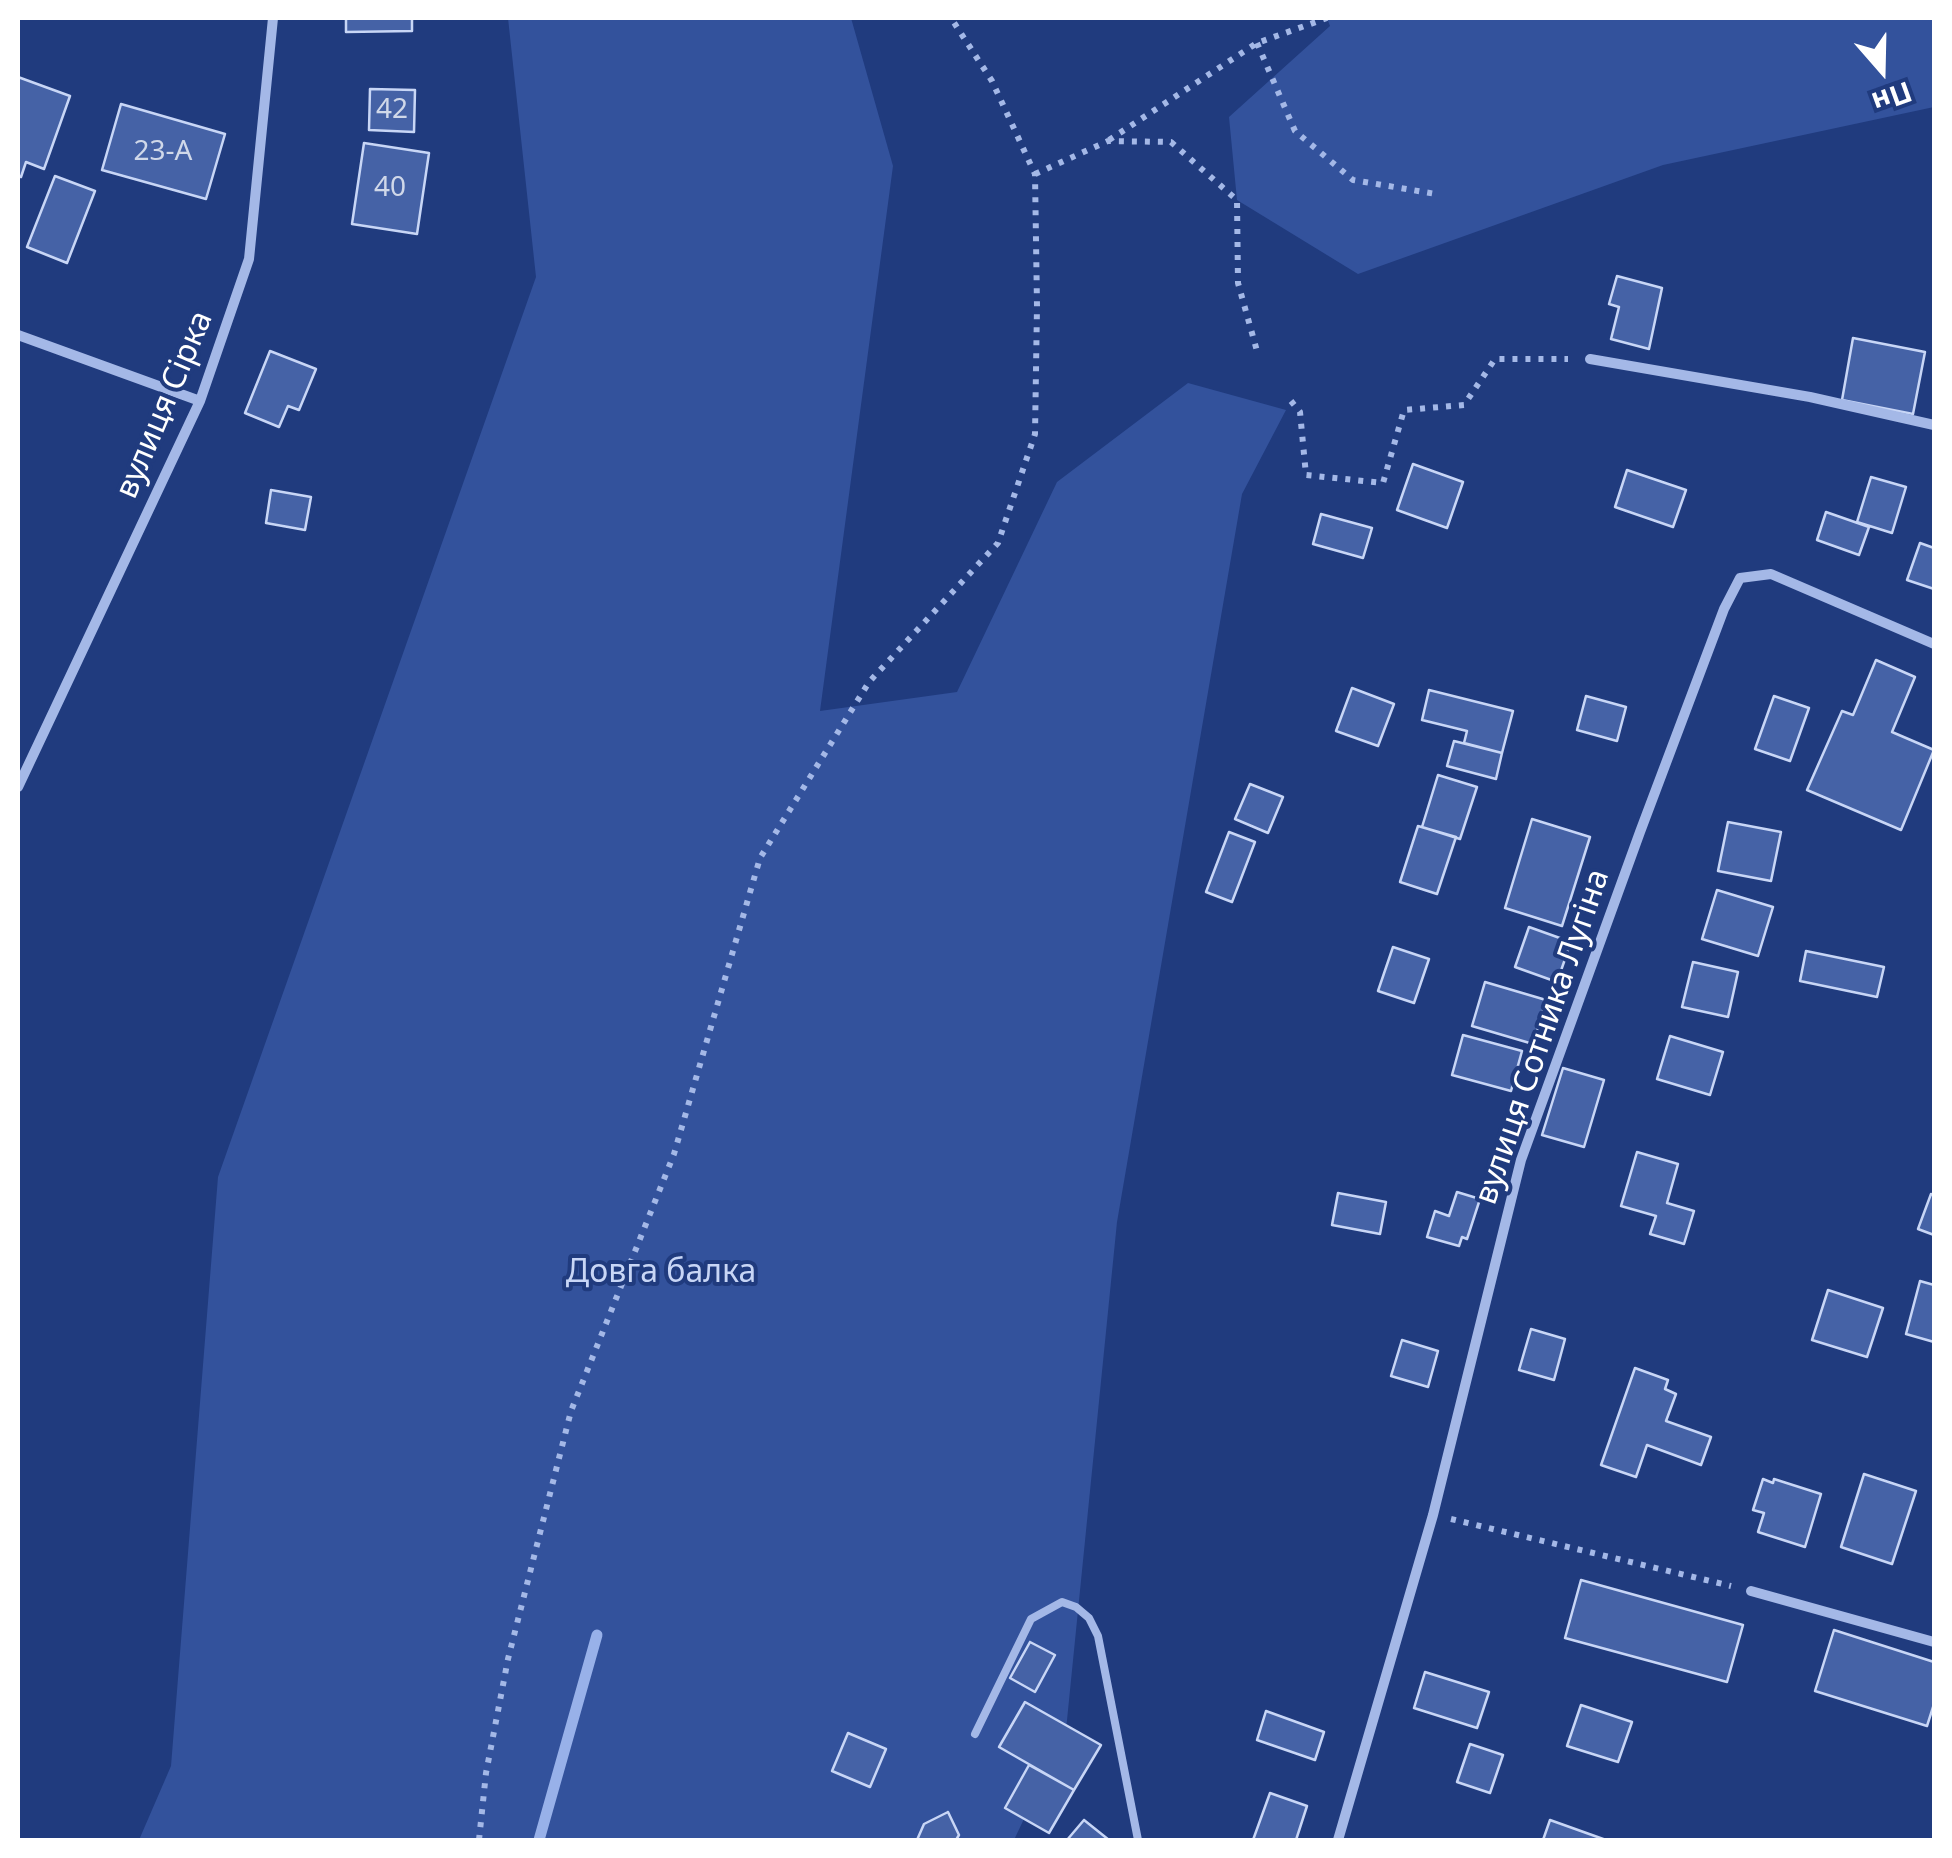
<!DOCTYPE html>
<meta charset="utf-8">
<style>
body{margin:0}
#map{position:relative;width:1952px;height:1858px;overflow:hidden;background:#203b7e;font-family:"Noto Sans",sans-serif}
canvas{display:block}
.frame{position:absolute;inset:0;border:20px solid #fff;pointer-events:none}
.north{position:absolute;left:1832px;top:20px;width:100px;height:100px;-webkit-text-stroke:8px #203b7e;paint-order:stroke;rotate:160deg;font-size:28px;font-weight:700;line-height:40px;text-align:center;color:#fff}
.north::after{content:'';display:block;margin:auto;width:35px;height:45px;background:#fff;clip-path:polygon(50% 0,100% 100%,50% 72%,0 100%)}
</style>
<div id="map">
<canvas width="1952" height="1858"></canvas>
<div class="frame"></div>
<div class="north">Пн</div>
</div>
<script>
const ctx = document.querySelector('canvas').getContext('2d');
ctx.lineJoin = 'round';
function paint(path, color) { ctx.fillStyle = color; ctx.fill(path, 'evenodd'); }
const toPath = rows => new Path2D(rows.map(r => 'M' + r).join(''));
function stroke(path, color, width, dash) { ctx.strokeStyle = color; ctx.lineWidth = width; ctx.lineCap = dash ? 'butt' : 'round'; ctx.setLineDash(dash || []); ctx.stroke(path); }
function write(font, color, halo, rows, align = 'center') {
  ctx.font = font + ' "Noto Sans",sans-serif'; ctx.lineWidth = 8; ctx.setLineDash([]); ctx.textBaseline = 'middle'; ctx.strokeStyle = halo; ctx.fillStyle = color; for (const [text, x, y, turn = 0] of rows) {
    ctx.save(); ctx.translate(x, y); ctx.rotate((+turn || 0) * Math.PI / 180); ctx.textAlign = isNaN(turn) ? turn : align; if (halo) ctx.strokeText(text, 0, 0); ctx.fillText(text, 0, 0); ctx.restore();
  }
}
paint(toPath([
 [508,18,851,18,893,166,820,711,957,692,1057,482,1188,383,1286,410,1242,494,1117,1222,1066,1730,1014,1840,139,1840,171,1766,218,1177,536,277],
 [1327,18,1934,18,1934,107,1663,165,1358,274,1237,200,1229,117,1330,26]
]), '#33529c');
stroke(toPath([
 [539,1840,597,1635]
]), '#98b1e9', 11);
const building = toPath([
 [346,18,412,18,412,31,346,32,346,18],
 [18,77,70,96,44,169,26,162,21,177,18,176,18,77],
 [370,89,415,90,414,132,369,130,370,89],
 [121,104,225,134,206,199,102,170,121,104],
 [364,143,429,153,417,234,352,224,364,143],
 [55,176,95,191,67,263,27,247,55,176],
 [1617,276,1662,288,1649,349,1611,339,1619,307,1609,304,1617,276],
 [1853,338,1925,352,1913,414,1842,400,1853,338],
 [270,351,316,369,299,410,288,406,279,427,245,413,270,351],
 [1413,464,1463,482,1447,528,1397,510,1413,464],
 [1627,470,1686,490,1673,527,1615,507,1627,470],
 [1871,477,1906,487,1892,533,1857,522,1871,477],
 [271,490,311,497,305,530,266,523,271,490],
 [1826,512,1869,527,1859,555,1817,540,1826,512],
 [1321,514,1372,528,1363,558,1313,544,1321,514],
 [1920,543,1934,548,1934,589,1907,580,1920,543],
 [1876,660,1915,677,1892,732,1934,750,1901,830,1807,790,1842,711,1853,715,1876,660],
 [1352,688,1394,704,1378,746,1336,731,1352,688],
 [1429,690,1513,711,1502,753,1464,743,1467,731,1422,720,1429,690],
 [1586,696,1626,707,1617,741,1577,730,1586,696],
 [1774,696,1809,708,1790,761,1755,749,1774,696],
 [1454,741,1502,753,1496,779,1447,766,1454,741],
 [1438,775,1477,787,1460,839,1422,827,1438,775],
 [1250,784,1283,797,1268,833,1235,819,1250,784],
 [1532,819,1590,837,1562,926,1505,908,1532,819],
 [1728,822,1781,832,1771,881,1718,871,1728,822],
 [1418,826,1456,837,1437,894,1400,882,1418,826],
 [1229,832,1255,842,1232,902,1206,892,1229,832],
 [1717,890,1773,907,1758,956,1702,939,1717,890],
 [1529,927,1571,942,1557,982,1515,967,1529,927],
 [1393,947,1429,959,1414,1003,1378,991,1393,947],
 [1806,951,1884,967,1877,997,1800,981,1806,951],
 [1693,962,1738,972,1728,1017,1682,1007,1693,962],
 [1485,982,1546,1000,1533,1044,1472,1026,1485,982],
 [1463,1035,1522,1051,1511,1091,1452,1075,1463,1035],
 [1670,1036,1723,1052,1710,1095,1657,1079,1670,1036],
 [1563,1068,1604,1080,1584,1147,1542,1135,1563,1068],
 [1637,1152,1678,1164,1667,1203,1694,1211,1684,1244,1650,1234,1656,1216,1621,1206,1637,1152],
 [1457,1192,1480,1199,1467,1239,1462,1237,1459,1246,1427,1237,1435,1211,1449,1216,1457,1192],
 [1338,1193,1386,1202,1380,1234,1332,1225,1338,1193],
 [1931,1194,1934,1195,1934,1235,1918,1229,1931,1194],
 [1920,1281,1934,1285,1934,1342,1906,1334,1920,1281],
 [1828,1290,1883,1308,1867,1357,1812,1340,1828,1290],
 [1531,1329,1565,1339,1554,1380,1519,1370,1531,1329],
 [1402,1340,1438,1351,1428,1387,1391,1376,1402,1340],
 [1635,1368,1668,1380,1665,1389,1676,1394,1666,1421,1711,1437,1701,1465,1647,1445,1636,1477,1601,1465,1635,1368],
 [1864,1474,1916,1491,1892,1564,1841,1547,1864,1474],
 [1763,1479,1773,1483,1774,1479,1821,1494,1805,1547,1758,1532,1764,1513,1753,1510,1763,1479],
 [1581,1580,1743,1625,1727,1682,1565,1638,1581,1580],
 [1834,1630,1934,1662,1934,1704,1927,1726,1815,1691,1834,1630],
 [1030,1642,1055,1655,1035,1692,1010,1678,1030,1642],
 [1425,1672,1489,1692,1477,1728,1414,1708,1425,1672],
 [1025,1702,1101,1745,1074,1790,999,1747,1025,1702],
 [1581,1705,1632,1722,1618,1762,1567,1746,1581,1705],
 [1266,1711,1324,1732,1315,1760,1257,1740,1266,1711],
 [848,1733,886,1749,870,1787,832,1771,848,1733],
 [1470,1744,1503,1755,1490,1793,1457,1782,1470,1744],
 [1029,1765,1074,1790,1049,1833,1005,1808,1029,1765],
 [1270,1793,1307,1806,1296,1840,1253,1840,1270,1793],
 [948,1812,959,1835,956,1840,917,1840,924,1824,948,1812],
 [1084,1820,1109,1840,1067,1840,1084,1820],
 [1550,1820,1606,1840,1543,1840,1550,1820]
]);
paint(building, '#4562a6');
stroke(building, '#c8d6f6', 2.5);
stroke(toPath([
 [1257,43,1295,131,1353,180,1436,194],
 [1109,140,1257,43,1327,18],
 [1035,174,1108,141,1171,142,1237,200,1238,283,1257,351],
 [1291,401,1300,412,1306,475,1383,483,1404,410,1464,405,1495,359,1568,359],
 [1451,1519,1731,1586],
 [479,1840,486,1773,508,1659,571,1411,674,1154,760,858,869,682,998,543,1035,434,1037,306,1035,174,992,81,951,18]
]), '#a4b8e7', 6, [5, 8]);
stroke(toPath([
 [975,1734,1031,1619,1062,1602,1076,1607,1089,1618,1098,1636,1138,1840]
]), '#a4b8e7', 8);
stroke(toPath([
 [18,335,200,401],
 [1590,359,1810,397,1934,425],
 [18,787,200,401,249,259,273,18],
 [1751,1591,1934,1642],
 [1338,1840,1433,1515,1521,1160,1640,832,1724,609,1740,578,1771,574,1934,644]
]), '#a4b8e7', 10);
write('28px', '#d0d8e9', null, [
 ["42",392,110],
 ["23-А",163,152],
 ["40",390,188]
]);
write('32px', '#fff', '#203b7e', [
 ["вулиця Сірка",165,405,-67],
 ["вулиця Сотника Лугіна",1543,1037,-71]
]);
write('32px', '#c8d6f6', '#203b7e', [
 ["Довга балка",661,1273]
]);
</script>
